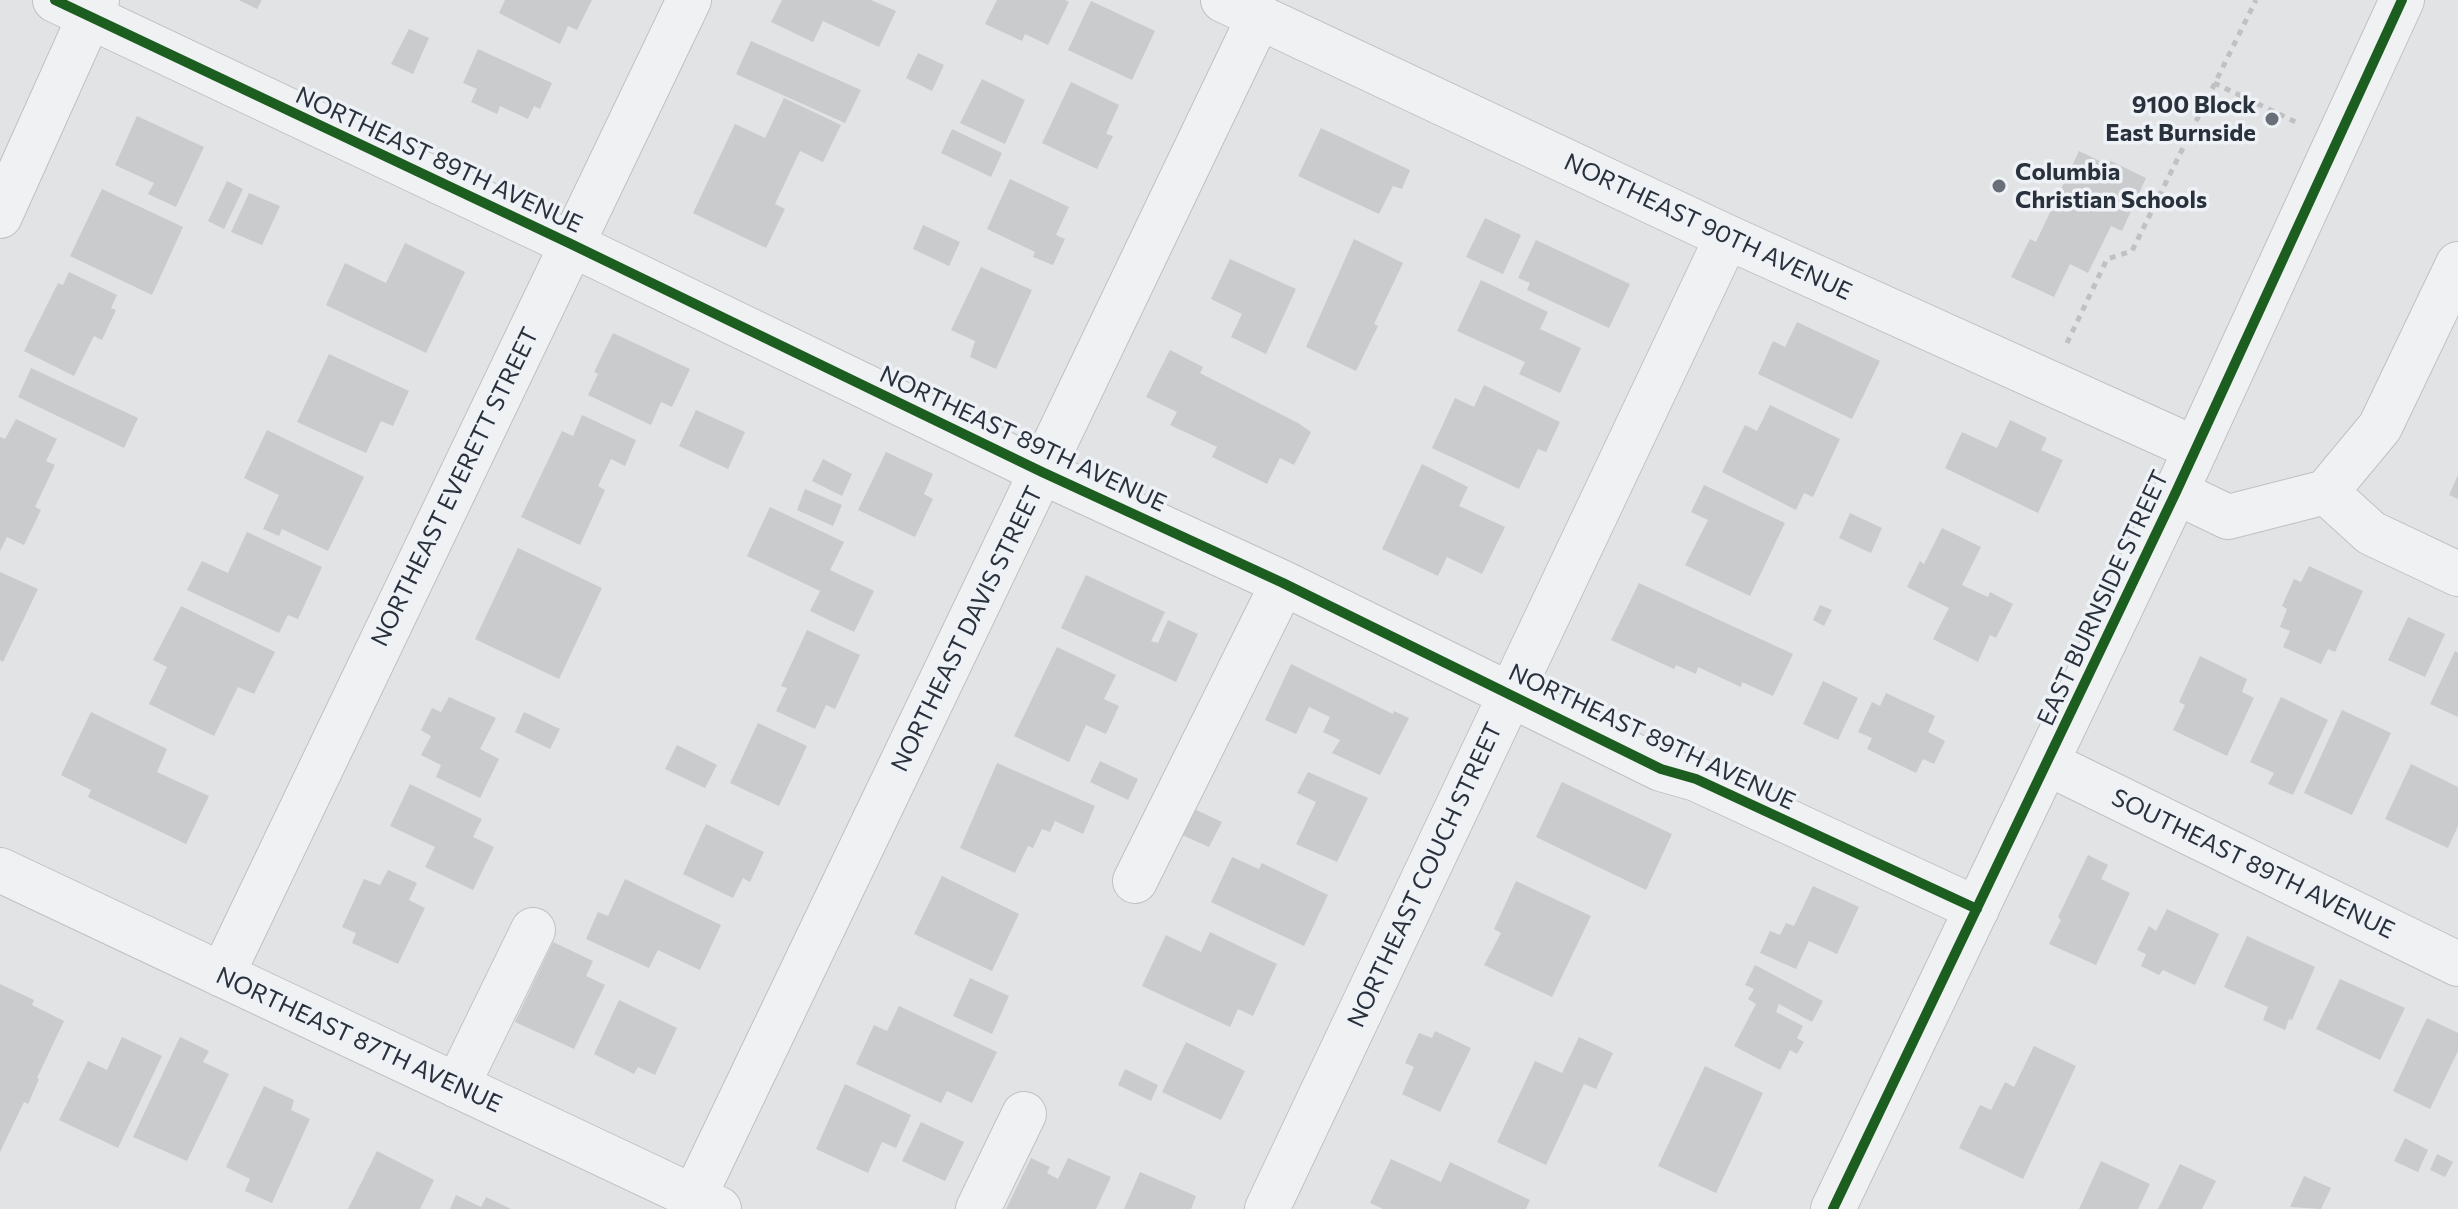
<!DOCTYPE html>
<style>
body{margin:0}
canvas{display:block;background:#e1e3e5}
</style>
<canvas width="2458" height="1209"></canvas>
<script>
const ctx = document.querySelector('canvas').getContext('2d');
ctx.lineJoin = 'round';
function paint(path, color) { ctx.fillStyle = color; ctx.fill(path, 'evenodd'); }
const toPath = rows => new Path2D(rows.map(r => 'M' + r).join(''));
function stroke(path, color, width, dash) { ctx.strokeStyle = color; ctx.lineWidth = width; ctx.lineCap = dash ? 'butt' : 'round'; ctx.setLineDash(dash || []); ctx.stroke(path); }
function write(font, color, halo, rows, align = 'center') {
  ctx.font = font + ' Commissioner,sans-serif'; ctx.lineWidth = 7; ctx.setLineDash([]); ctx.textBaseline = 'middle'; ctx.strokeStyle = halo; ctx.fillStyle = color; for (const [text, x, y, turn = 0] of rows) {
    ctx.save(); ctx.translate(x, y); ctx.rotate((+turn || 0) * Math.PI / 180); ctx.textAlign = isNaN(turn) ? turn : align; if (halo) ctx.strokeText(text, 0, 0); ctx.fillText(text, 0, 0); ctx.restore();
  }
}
paint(toPath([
 [239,0,262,0,257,9],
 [505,0,592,0,577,30,568,26,560,44,499,13],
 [782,0,871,0,896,11,879,47,823,21,813,42,771,22],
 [997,0,1065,0,1069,2,1048,45,1025,34,1022,41,985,24],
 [1091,1,1155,31,1132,80,1068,50],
 [409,29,429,38,413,74,391,64],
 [751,41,861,90,845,123,736,74],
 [478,49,552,83,540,109,534,106,528,119,500,106,497,114,471,102,477,89,463,83],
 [918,53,944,65,932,91,906,78],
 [982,79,1025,100,1005,144,960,123],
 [1071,82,1119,105,1106,134,1113,136,1097,169,1042,143],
 [784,98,841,125,823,162,800,151,775,204,785,209,766,248,693,213,735,124,765,138],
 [137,116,204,147,176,207,148,194,154,183,115,165],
 [1321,128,1410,170,1402,189,1393,186,1379,214,1298,176],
 [952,129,1002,153,991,177,941,153],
 [2079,151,2108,165,2111,161,2146,178,2122,231,2111,226,2088,273,2070,264,2054,297,2011,277,2030,239,2036,242],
 [1010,179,1069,207,1056,235,1065,239,1053,265,1033,257,1035,252,987,229],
 [227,181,243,189,224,229,208,221],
 [102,189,183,227,152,295,70,256],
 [249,193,280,206,262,245,231,232],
 [1485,218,1521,235,1503,274,1466,257],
 [923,225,960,242,949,266,913,249],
 [1354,239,1403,263,1374,324,1378,326,1356,371,1306,347],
 [1536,240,1630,284,1609,328,1527,290,1530,283,1518,278],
 [405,243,465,272,426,353,326,305,345,263,386,283],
 [1230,259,1296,289,1266,354,1231,337,1242,314,1211,299],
 [981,267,1032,290,996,369,970,357,975,341,951,330],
 [69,272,117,295,111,308,116,310,102,340,94,336,74,376,24,351,58,283,63,285],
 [1481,280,1548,312,1540,329,1581,348,1560,393,1519,374,1525,362,1457,331],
 [1797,322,1880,361,1852,419,1758,374,1773,341,1785,347],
 [613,333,690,369,672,407,661,402,651,425,588,395,598,374,594,372],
 [1170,350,1203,367,1200,373,1298,423,1311,432,1294,465,1280,458,1267,484,1212,457,1217,447,1170,425,1177,412,1146,397],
 [329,354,409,391,393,426,381,421,366,453,297,422],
 [31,368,138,418,124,448,18,397],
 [1484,385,1560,422,1546,452,1538,449,1519,489,1432,448,1455,398,1474,407],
 [1770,405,1840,439,1813,497,1804,493,1796,510,1722,472,1745,425,1757,431],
 [696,410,745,432,728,469,679,446],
 [582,415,636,440,625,466,611,459,598,486,605,490,580,545,521,517,562,431,573,436],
 [16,419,57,439,46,461,55,465,35,507,41,510,24,545,7,537,0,551,0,437,5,439],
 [2010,420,2047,438,2041,450,2063,460,2038,513,1945,468,1962,432,1997,448],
 [267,430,364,477,328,551,282,529,279,536,263,529,279,495,244,478],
 [886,452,933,474,924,494,933,499,915,537,858,510],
 [823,459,852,474,842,496,812,481],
 [1422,464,1468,487,1459,506,1505,527,1482,574,1447,557,1438,576,1382,549],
 [2458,475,2458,499,2449,495],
 [1704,485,1785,523,1750,596,1685,565,1708,520,1691,512],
 [805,489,842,505,833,526,797,510],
 [770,507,844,542,830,570,874,591,854,632,810,611,820,591,747,556],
 [1850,513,1882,528,1871,553,1839,538],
 [1942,528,1981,547,1962,585,1988,597,1990,592,2013,604,1996,638,1990,635,1978,662,1933,639,1949,608,1907,587,1920,561,1924,564],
 [247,532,322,567,298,619,288,615,279,633,187,590,202,561,228,573],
 [518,548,602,588,559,679,475,639],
 [2309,566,2363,591,2335,652,2328,649,2321,664,2283,647,2290,631,2280,627,2287,609,2282,606,2294,579,2301,582],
 [0,572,38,589,3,662,0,660],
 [1086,575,1165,612,1151,641,1158,643,1168,620,1198,634,1176,682,1061,628],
 [1639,583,1793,654,1773,696,1742,682,1741,687,1698,667,1696,674,1676,665,1674,669,1611,640],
 [1820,605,1832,610,1824,626,1813,620],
 [181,606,275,652,254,694,238,687,214,736,149,704,167,667,153,660],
 [2408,617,2445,634,2425,677,2388,660],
 [807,630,860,655,835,709,826,705,815,729,776,711,787,688,781,686],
 [1057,647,1116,675,1104,699,1119,706,1106,734,1086,725,1069,762,1014,736],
 [2455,651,2458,653,2458,717,2430,704],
 [2200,656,2247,679,2242,692,2254,698,2227,756,2173,730,2185,705,2179,702],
 [1291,664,1393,714,1394,711,1409,718,1380,775,1332,753,1340,740,1323,732,1330,717,1309,707,1296,734,1265,720],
 [1823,681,1858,698,1838,740,1803,724],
 [1886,693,1935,716,1928,732,1945,741,1934,764,1923,759,1916,773,1867,749,1872,738,1858,732,1872,702,1880,706],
 [449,697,496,718,480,749,499,759,480,798,436,777,441,765,421,755,431,736,421,730,432,708,441,712],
 [2281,697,2328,720,2293,795,2268,784,2274,773,2250,762],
 [2342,710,2391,733,2352,815,2304,793],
 [91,712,167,749,157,772,209,796,186,844,88,797,91,790,61,775],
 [524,712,560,729,550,749,515,732],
 [758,723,807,746,779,806,730,783],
 [677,745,717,765,705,788,665,769],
 [1100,761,1138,779,1128,800,1090,782],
 [997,763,1095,806,1083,834,1055,821,1050,832,1042,829,1033,848,1028,846,1015,873,960,848],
 [2411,764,2458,787,2458,826,2448,848,2385,819],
 [1308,772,1368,798,1337,862,1296,844,1316,802,1297,793],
 [1562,782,1672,834,1646,890,1536,837],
 [410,784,482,819,473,837,494,847,473,890,425,867,435,847,390,826],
 [1192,808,1222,822,1209,847,1180,834],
 [706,824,764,852,750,882,743,878,733,898,683,874],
 [2088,855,2108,865,2101,879,2130,893,2096,965,2049,944,2061,920,2058,917],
 [1232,857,1259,869,1262,863,1328,895,1304,946,1211,902],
 [388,870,417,883,409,900,425,908,398,964,352,943,356,933,342,927,364,879,380,885],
 [942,876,1019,914,992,971,914,934],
 [625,879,721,925,700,970,658,950,649,968,586,939,598,912,608,916],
 [1516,881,1591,916,1552,997,1484,965,1501,933,1494,929],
 [1813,886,1859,907,1837,954,1809,941,1796,969,1760,953,1770,931,1780,935,1786,923,1794,926],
 [2167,909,2219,934,2195,985,2163,970,2159,975,2141,966,2146,954,2137,950,2149,926,2156,931],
 [1210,932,1277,964,1253,1016,1238,1009,1230,1027,1142,986,1166,935,1201,952],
 [2247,936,2315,967,2292,1020,2289,1019,2285,1030,2263,1020,2268,1007,2224,987],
 [553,942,593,961,586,976,605,985,574,1049,515,1022],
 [1755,965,1823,1001,1812,1022,1779,1004,1776,1012,1803,1026,1797,1038,1804,1042,1797,1054,1790,1050,1780,1070,1734,1046,1756,1004,1748,999,1754,989,1745,985],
 [970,978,1009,996,992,1034,953,1016],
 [2340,979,2405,1008,2380,1060,2316,1029],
 [0,984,34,1000,32,1005,64,1021,37,1078,39,1079,28,1104,24,1102,0,1152],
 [619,1000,677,1028,655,1075,638,1067,634,1074,594,1054],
 [899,1006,997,1052,972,1103,947,1091,941,1103,856,1064,874,1025,887,1031],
 [2427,1018,2458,1033,2458,1051,2430,1109,2393,1091],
 [1435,1031,1471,1048,1440,1112,1402,1094,1414,1067,1405,1063,1419,1033,1432,1038],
 [122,1037,162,1056,118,1148,59,1120,88,1061,107,1070],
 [180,1037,209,1051,203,1062,229,1074,187,1161,133,1137],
 [1579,1037,1613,1053,1596,1089,1584,1084,1546,1165,1497,1142,1535,1061,1562,1073],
 [1186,1042,1245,1071,1221,1120,1162,1092],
 [2034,1046,2076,1066,2023,1179,1959,1148,1980,1105,1991,1110,2005,1082,2014,1087],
 [1705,1066,1763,1093,1716,1193,1658,1166],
 [1125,1069,1158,1085,1151,1101,1118,1085],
 [845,1084,911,1115,896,1148,882,1142,868,1173,816,1149],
 [264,1086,294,1100,291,1110,310,1119,272,1203,245,1191,250,1179,226,1167],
 [921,1122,964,1142,945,1181,902,1161],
 [2405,1138,2428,1150,2418,1172,2394,1161],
 [377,1151,434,1180,420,1209,348,1209],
 [2437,1154,2453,1162,2445,1177,2430,1170],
 [1031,1158,1050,1167,1047,1173,1058,1179,1068,1158,1111,1177,1096,1209,1006,1209],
 [1391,1159,1441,1182,1450,1162,1530,1200,1526,1209,1383,1209,1370,1203],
 [2101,1161,2150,1184,2138,1209,2079,1209],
 [2180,1164,2216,1181,2202,1209,2158,1209],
 [1140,1172,1196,1196,1191,1209,1124,1209],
 [2304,1176,2331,1188,2321,1209,2290,1207],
 [456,1195,481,1207,486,1197,511,1209,450,1209]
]), '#c9cbcd');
const minor = toPath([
 [55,0,571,244,1042,472,1283,583,1661,769,1696,779,1977,909],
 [1223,0,1727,237,2196,449],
 [0,216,97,0],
 [2176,492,2228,517,2326,492],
 [2326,492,2380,427,2458,264],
 [2326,492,2371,533,2458,574],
 [2047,763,2458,964],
 [0,870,719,1209],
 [1135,881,1283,583],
 [222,975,689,0],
 [457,1086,533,930],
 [694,1197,1259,17],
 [978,1209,1024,1114],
 [1267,1209,1727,237],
 [1833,1209,2176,492,2402,0]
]);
stroke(minor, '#bfc1c3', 46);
stroke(toPath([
 [2214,83,2300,124],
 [2067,343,2107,259,2132,251,2256,0]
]), '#bfc1c4', 5, [6, 6]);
stroke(minor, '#f0f1f2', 44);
stroke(toPath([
 [55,0,571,244,1042,472,1283,583,1661,769,1696,779,1977,909],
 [1833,1209,2176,492,2402,0]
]), '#1b5e20', 10);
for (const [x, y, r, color] of [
 [2272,119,8,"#696f78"],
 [1999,186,8,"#696f78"]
]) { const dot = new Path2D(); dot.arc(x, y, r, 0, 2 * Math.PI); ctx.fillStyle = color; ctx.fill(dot); stroke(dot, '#eef1f5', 3); }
write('bold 24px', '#29313d', '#eef1f5', [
 ["9100 Block",2256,105],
 ["East Burnside",2256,133],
 ["Columbia",2015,172,"left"],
 ["Christian Schools",2015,200,"left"]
], 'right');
write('24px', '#29313d', '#eef1f5', [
 ["NORTHEAST 89TH AVENUE",439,160,25],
 ["NORTHEAST 90TH AVENUE",1708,227,25],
 ["NORTHEAST 89TH AVENUE",1023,439,25],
 ["NORTHEAST EVERETT STREET",455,487,-64],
 ["EAST BURNSIDE STREET",2103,598,-65],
 ["NORTHEAST DAVIS STREET",967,629,-64],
 ["NORTHEAST 89TH AVENUE",1652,737,25],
 ["SOUTHEAST 89TH AVENUE",2253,864,26],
 ["NORTHEAST COUCH STREET",1425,875,-65],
 ["NORTHEAST 87TH AVENUE",359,1040,25]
]);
</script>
